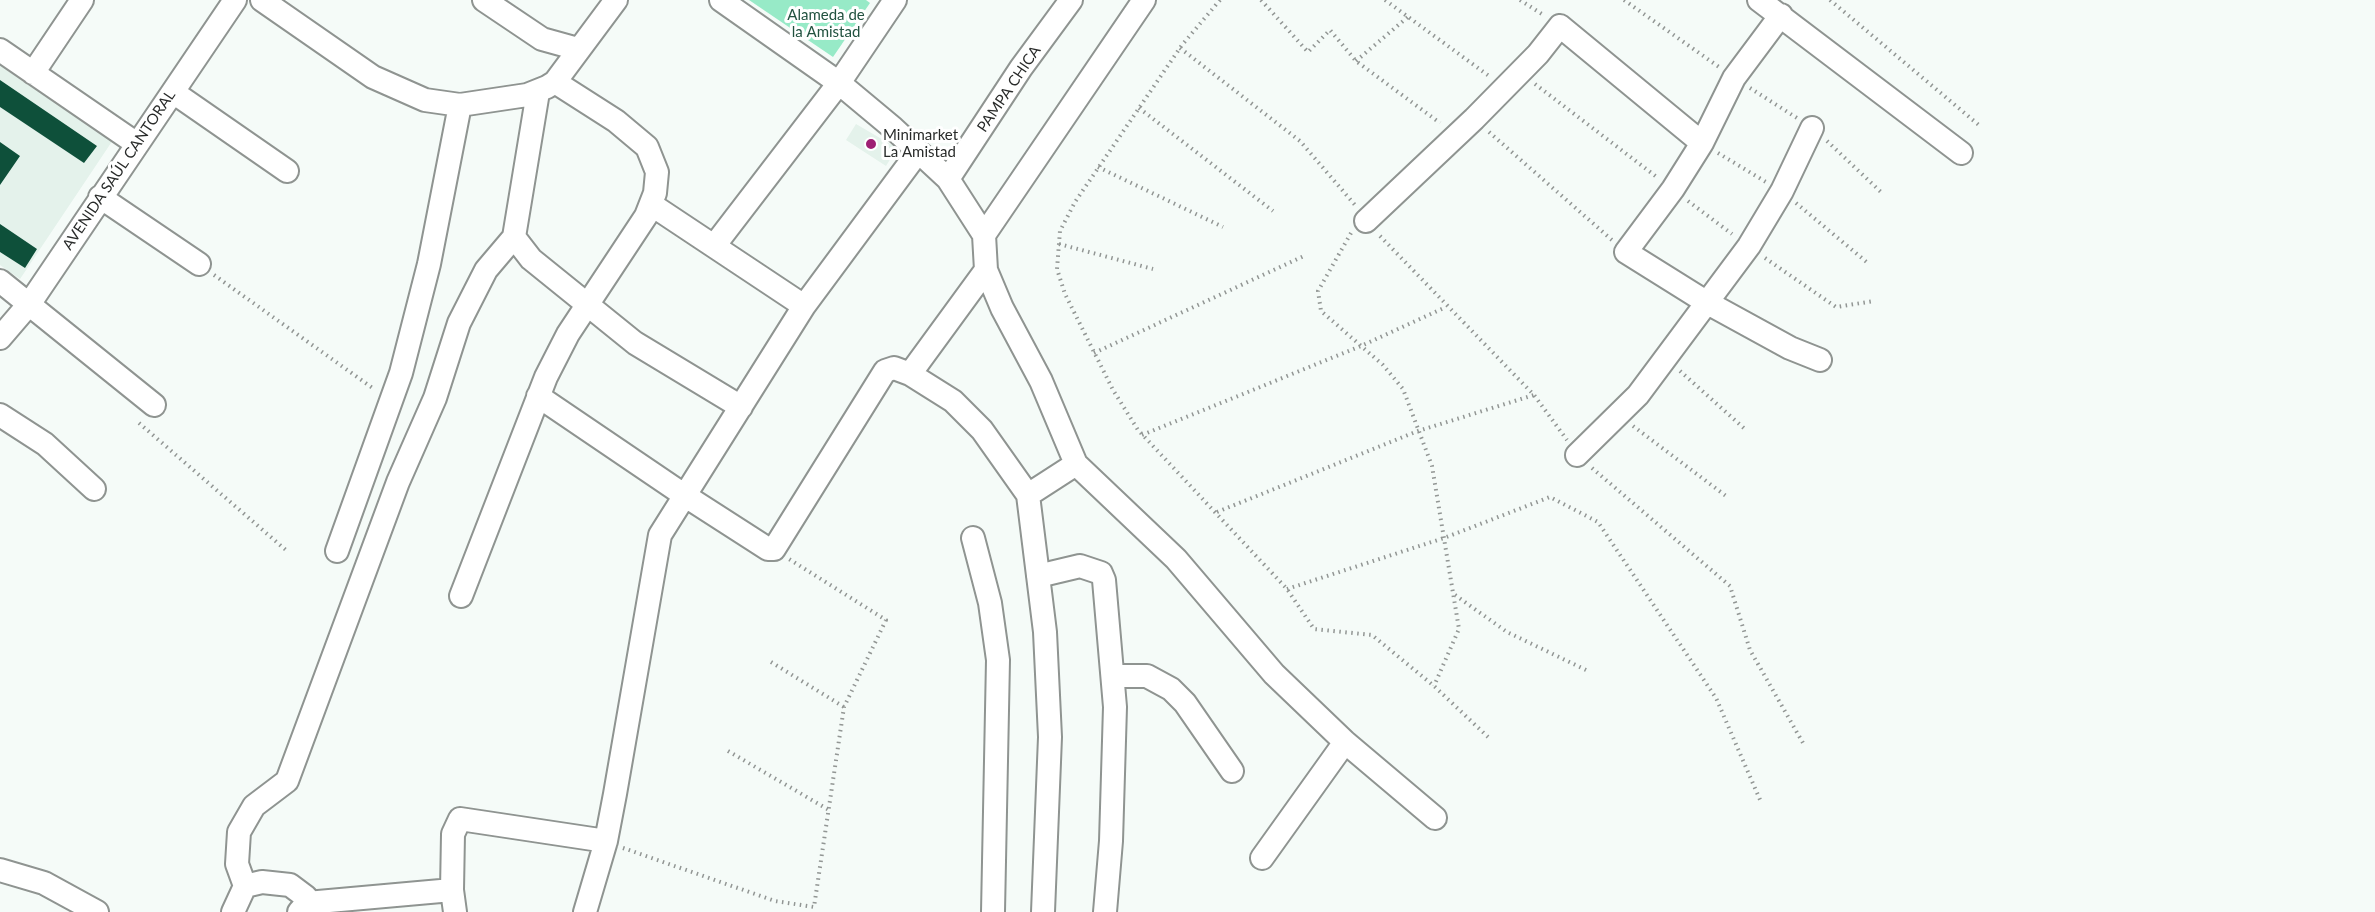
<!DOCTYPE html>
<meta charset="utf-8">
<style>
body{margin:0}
canvas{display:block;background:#f5fbf8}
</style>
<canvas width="2375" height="912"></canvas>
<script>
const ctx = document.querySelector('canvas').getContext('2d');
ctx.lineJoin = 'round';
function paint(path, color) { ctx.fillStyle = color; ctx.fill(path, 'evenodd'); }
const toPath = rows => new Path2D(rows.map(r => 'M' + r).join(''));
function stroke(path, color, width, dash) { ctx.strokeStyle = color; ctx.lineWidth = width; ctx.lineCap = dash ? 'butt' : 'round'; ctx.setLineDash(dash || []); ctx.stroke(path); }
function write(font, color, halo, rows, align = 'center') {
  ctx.font = font + ' Lato,sans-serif'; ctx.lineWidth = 6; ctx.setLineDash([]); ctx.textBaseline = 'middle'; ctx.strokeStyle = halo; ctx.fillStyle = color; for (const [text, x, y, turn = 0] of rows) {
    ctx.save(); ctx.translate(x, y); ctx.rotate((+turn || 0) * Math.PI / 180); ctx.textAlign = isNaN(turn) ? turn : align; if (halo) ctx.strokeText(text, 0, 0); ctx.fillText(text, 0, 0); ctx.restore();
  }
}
paint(toPath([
 [0,62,113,140,20,279,0,265],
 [856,124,897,148,886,166,846,140]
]), '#e4f2eb');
paint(toPath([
 [749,0,866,0,870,3,833,57]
]), '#97eac7');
paint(toPath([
 [0,80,97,146,84,163,0,107],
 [0,142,20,156,0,185],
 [0,224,37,249,25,268,0,252]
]), '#0e503a');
const minor = toPath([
 [262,0,373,77,425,100,460,105,527,95,547,87,555,82,616,0],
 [484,0,542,39,578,49],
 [721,0,839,83,893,128,948,179,984,235,986,270,1002,308,1041,381,1076,464,1176,559,1274,674,1345,742,1435,818],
 [1759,0,1961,153],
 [1781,15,1734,78,1702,143,1673,189,1626,252,1706,302,1790,348,1820,360],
 [0,50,137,144],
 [33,73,82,0],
 [173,92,287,171],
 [948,179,1021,68,1071,0],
 [100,197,199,264],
 [652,205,804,306],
 [1366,221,1474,119,1538,54,1560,26,1702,143],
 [984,235,1144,0],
 [514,237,531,259,635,343,741,407],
 [714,246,839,83,895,0],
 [0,281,154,405],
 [0,338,30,303,235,0],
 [910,374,986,270],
 [538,396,684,495,768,549,774,549,885,371,894,368,910,374,953,401,982,430,1028,495,1045,632,1050,737,1043,912],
 [0,415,45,444,94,489],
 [1577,455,1638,395,1749,246,1782,191,1812,128],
 [1028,495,1076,464],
 [973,538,990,603,998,660,993,912],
 [337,551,401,373,429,264,460,105],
 [1038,576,1080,566,1101,573,1104,580,1115,707,1111,841,1105,912],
 [461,596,546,377,568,334,646,216,655,193,657,172,647,147,616,121,555,82],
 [1113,676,1147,676,1171,689,1185,703,1232,771],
 [1262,858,1345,742],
 [0,870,44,883,97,912],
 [245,886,237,864,239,832,254,806,287,781,398,482,435,398,459,323,486,270,514,237,538,92],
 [233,912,245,886,262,882,290,885,306,897,307,903],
 [299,912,307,903,452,890],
 [455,912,452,890,453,834,460,819,606,841],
 [585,912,606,841,615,794,660,535,804,306,918,152]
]);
stroke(minor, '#8f9491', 26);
stroke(toPath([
 [1220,0,1182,45,1075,202,1060,231,1057,269,1065,294,1113,390,1138,430,1287,589,1314,629,1372,635,1434,686,1488,737],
 [1261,0,1308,52,1330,30,1356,61,1440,123],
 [1385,0,1489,76],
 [1520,0,1545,16],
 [1624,0,1719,67],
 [1830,0,1980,126],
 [1180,48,1300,141,1355,205],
 [1356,61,1409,16],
 [1535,84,1658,178],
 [1750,88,1797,118],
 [1139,108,1273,211],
 [1489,132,1612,240],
 [1827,141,1883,194],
 [1718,153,1766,182],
 [1098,167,1223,227],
 [1688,201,1732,234],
 [1796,203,1869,264],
 [1351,233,1318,291,1321,311,1383,365,1403,389,1432,466,1459,629,1434,686],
 [1380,236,1534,395,1567,440],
 [1059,244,1153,269],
 [1765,258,1836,307,1874,301],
 [214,275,374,389],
 [1094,353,1304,256],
 [1680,371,1746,430],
 [139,423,287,551],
 [1633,426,1726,496],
 [1142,435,1361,346,1446,307],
 [1592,468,1730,586,1750,650,1803,743],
 [1217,512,1418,431,1534,395],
 [1287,589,1444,538,1550,497,1598,522,1716,698,1761,802],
 [1455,595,1507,632,1586,670],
 [771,662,844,707],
 [728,751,829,810],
 [623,848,775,901,814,907,844,707,886,620,789,559]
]), '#929694', 4, [1.5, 4.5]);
stroke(minor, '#fff', 22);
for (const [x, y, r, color] of [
 [871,144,6,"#9e1f73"]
]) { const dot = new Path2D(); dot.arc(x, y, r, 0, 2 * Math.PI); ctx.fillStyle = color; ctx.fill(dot); stroke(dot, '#fff', 2); }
write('15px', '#225240', '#fff', [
 ["Alameda de",826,15],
 ["la Amistad",826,32]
]);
write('15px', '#292b2a', '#fff', [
 ["PAMPA CHICA",1009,89,-56],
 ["AVENIDA SAÚL CANTORAL",119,170,-56]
]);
write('15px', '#292b2a', '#fff', [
 ["Minimarket",883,135],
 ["La Amistad",883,152]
], 'left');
</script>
